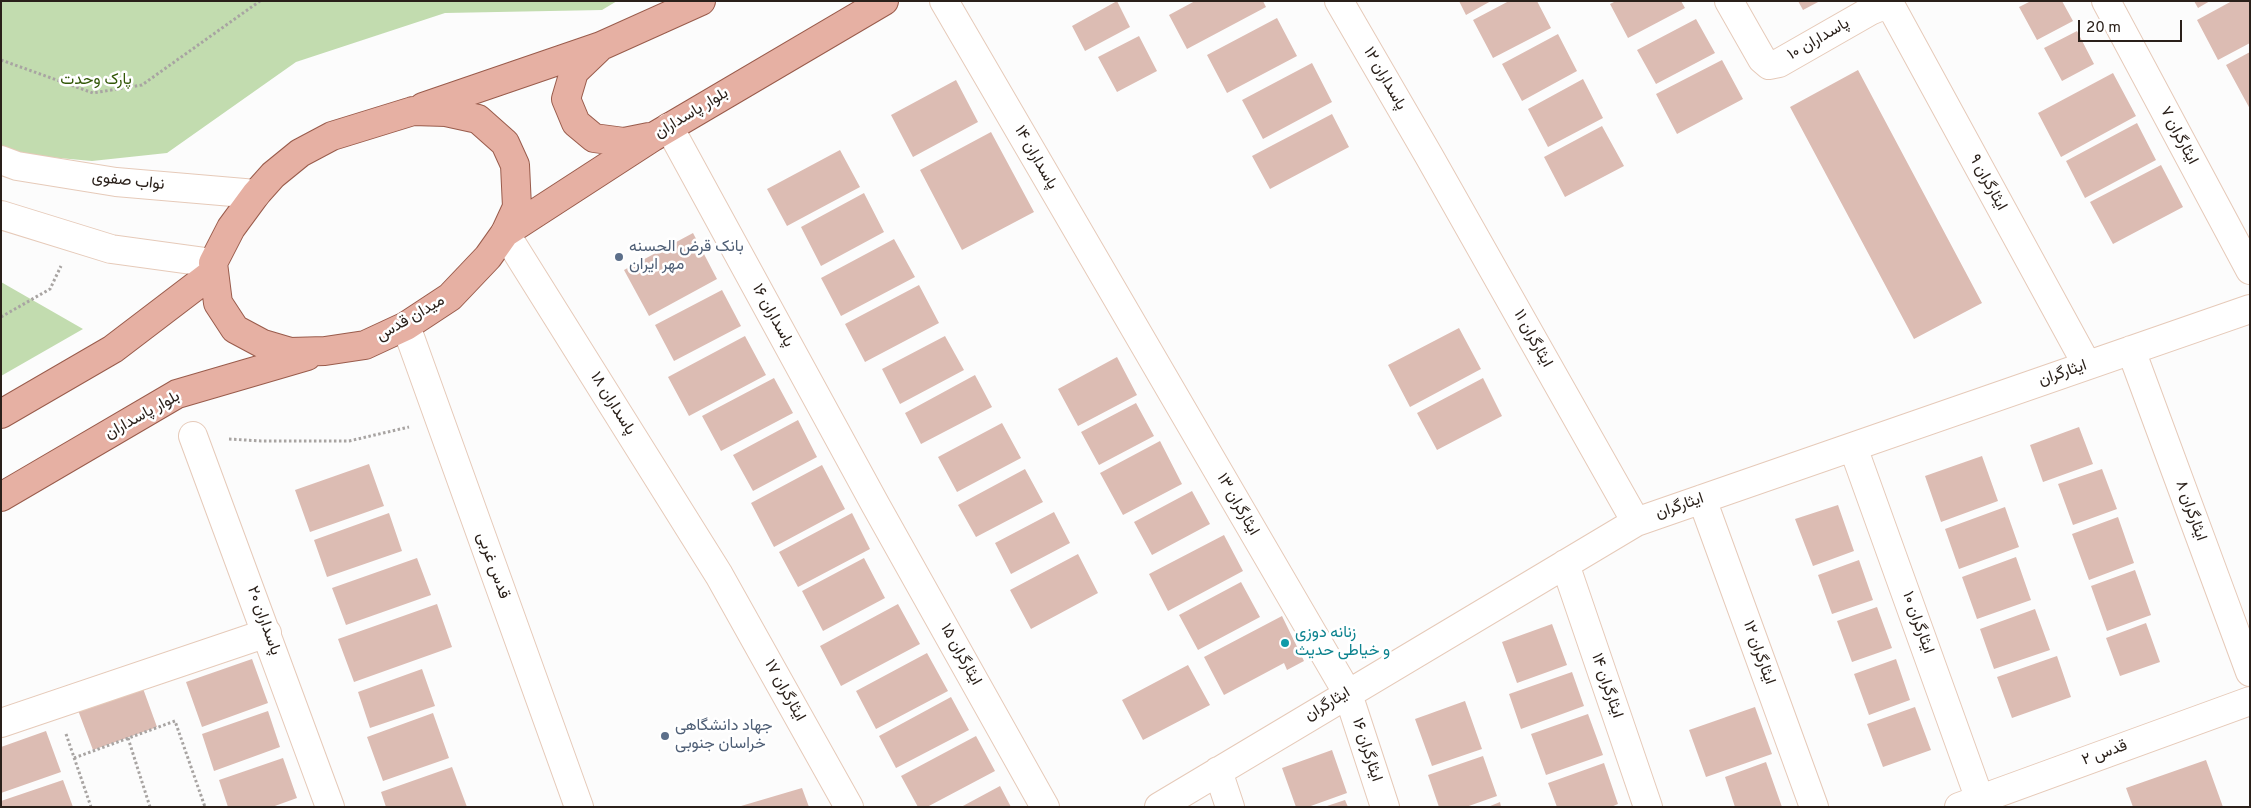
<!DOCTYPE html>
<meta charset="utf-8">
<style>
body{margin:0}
#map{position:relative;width:2251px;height:808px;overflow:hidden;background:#fcfcfc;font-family:Overpass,sans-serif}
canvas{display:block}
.frame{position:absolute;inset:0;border:2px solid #2a201a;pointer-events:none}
.scale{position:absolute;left:2078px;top:20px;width:104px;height:22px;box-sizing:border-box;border:2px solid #2a201a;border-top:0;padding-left:6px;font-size:15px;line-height:18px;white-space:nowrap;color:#2a201a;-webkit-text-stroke:4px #fff;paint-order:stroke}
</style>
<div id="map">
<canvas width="2251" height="808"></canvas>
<div class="frame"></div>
<div class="scale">20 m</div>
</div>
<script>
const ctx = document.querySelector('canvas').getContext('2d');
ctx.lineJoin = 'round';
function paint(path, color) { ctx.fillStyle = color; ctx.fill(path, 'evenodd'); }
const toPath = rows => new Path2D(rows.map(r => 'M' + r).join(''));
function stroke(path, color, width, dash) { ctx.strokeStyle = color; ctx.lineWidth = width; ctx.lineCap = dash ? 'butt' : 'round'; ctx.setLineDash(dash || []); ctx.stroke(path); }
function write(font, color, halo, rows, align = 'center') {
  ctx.font = font + ' Overpass,Vazirmatn,sans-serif'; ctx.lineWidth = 5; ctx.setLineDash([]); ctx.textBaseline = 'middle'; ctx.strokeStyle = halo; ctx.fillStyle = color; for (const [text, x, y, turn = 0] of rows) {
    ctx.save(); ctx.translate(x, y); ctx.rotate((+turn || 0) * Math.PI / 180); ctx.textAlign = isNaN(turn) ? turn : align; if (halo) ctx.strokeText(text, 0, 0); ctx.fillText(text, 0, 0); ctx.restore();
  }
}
paint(toPath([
 [1,1,617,1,602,10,445,13,296,62,167,153,92,161,15,154,1,148],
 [1,282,83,329,1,376]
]), '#c2dcaf');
paint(toPath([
 [1117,1,1130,27,1085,51,1072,26],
 [1195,1,1263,1,1266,7,1187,49,1169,15],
 [1459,1,1491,1,1466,15],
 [1509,1,1537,1,1551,28,1493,58,1473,20],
 [1616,1,1681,1,1685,8,1628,38,1610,4],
 [1798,1,1820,1,1803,10],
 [2031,1,2062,1,2073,21,2037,40,2019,7],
 [2194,1,2210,1,2198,8],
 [2232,1,2250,1,2250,43,2218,60,2197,20],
 [1277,18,1297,56,1227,93,1207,55],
 [1696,19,1715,53,1656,84,1637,50],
 [2077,31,2094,64,2062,81,2044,48],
 [1558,34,1577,71,1522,101,1502,64],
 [1139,36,1157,71,1117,92,1098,57],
 [2250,52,2250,109,2226,65],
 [1722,60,1743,99,1677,134,1656,94],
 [1312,63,1332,102,1263,139,1242,100],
 [1858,70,1982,303,1914,339,1790,107],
 [2113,73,2136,116,2061,157,2038,113],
 [1583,79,1603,118,1548,147,1528,109],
 [956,80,978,122,913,157,891,115],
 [1332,114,1349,147,1270,189,1252,156],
 [2137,123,2156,160,2085,198,2066,161],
 [1602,126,1624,166,1565,197,1544,157],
 [991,132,1034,212,962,250,920,170],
 [840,150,860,187,787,226,767,189],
 [2161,165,2183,207,2113,244,2090,202],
 [864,193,884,232,821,266,801,227],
 [693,233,717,279,649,316,624,270],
 [894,239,915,277,841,316,821,278],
 [919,285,939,323,865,362,845,324],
 [722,290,741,326,674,361,655,325],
 [1459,328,1481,369,1410,407,1388,365],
 [745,336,766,375,689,416,668,377],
 [945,336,964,370,900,404,882,369],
 [1117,357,1137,395,1078,426,1058,389],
 [975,375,992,407,921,444,905,413],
 [774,378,793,413,721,451,702,416],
 [1483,378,1502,416,1437,450,1417,413],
 [1136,403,1154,436,1099,465,1081,432],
 [798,420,817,457,753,491,733,455],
 [1002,423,1021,458,957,492,938,457],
 [2079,427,2093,464,2043,482,2030,445],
 [1160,441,1182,484,1123,515,1100,473],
 [1982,456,1998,501,1941,522,1925,476],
 [369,464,384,506,310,532,295,490],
 [822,465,845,509,774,547,751,503],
 [1025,469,1043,502,976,537,958,505],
 [2102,469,2117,509,2073,525,2058,484],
 [1192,491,1210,524,1152,555,1134,522],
 [1838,505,1854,551,1813,566,1795,519],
 [2005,507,2019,547,1959,569,1945,529],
 [1054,512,1070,543,1011,574,995,543],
 [389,513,402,551,327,577,314,540],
 [852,513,870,549,798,587,779,552],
 [2118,517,2134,563,2089,580,2072,534],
 [1224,535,1243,571,1168,611,1149,574],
 [1078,554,1098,593,1031,629,1010,590],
 [2016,557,2031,600,1977,619,1962,577],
 [417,558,431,595,346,625,332,588],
 [864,558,885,598,823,631,802,591],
 [1859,560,1873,600,1832,614,1818,575],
 [2135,570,2151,615,2107,631,2091,586],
 [1241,582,1260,617,1198,650,1179,615],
 [437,604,452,647,354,682,338,639],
 [898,604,920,644,841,686,820,646],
 [1877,607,1892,648,1852,662,1837,621],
 [2035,609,2050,650,1994,669,1980,629],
 [1282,616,1304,661,1287,670,1284,663,1224,695,1204,657],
 [2146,623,2160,662,2120,676,2106,638],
 [1552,624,1567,665,1517,683,1502,642],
 [927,653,948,691,876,729,856,691],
 [2057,656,2071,697,2012,718,1997,677],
 [252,659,268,703,202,727,186,682],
 [1896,659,1910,700,1869,715,1854,674],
 [1188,665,1210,705,1143,740,1122,700],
 [422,669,435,706,370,728,358,692],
 [1572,672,1584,706,1521,729,1509,694],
 [141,683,157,727,93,750,76,705],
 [951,697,969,730,896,768,879,736],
 [1465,701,1482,749,1432,766,1415,719],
 [1755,707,1772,754,1706,777,1689,730],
 [1915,707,1931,750,1883,767,1867,724],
 [268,711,280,747,214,771,202,734],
 [433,713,449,758,383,781,367,737],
 [1588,714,1603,755,1546,775,1531,734],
 [46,731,61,772,1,793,1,747],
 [976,736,995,771,927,807,918,807,901,776],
 [1332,750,1347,793,1308,807,1296,807,1282,768],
 [1483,756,1497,796,1466,807,1439,807,1428,775],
 [283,758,297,798,272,807,228,807,219,780],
 [2206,760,2223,807,2133,807,2126,788],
 [1766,762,1782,807,1735,807,1725,777],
 [1604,763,1618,804,1611,807,1557,807,1548,783],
 [452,767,467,807,386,807,381,792],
 [63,780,73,807,1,807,1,801],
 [1000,786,1011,807,961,807],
 [802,788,809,807,741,807,741,806],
 [1345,800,1348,807,1327,807,1327,806],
 [1500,802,1501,807,1488,807]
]), '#dcbcb3');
const minor = toPath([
 [944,1,1348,694,1385,807],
 [1339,1,1429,156,1636,522],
 [1729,1,1762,59,1769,65,1779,63,1870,11,1882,6,1893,10,2087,365],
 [2106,1,2250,270],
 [669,127,875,504,1045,807],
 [505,233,719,575,849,807],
 [2131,350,2250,672],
 [193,436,330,807],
 [1853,447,1980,800],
 [1702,499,1814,807],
 [1565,564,1648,807],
 [1,723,267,633],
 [1218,771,1230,807],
 [1159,807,1636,522,2250,309],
 [1959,807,2250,701]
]);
const tertiary = toPath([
 [1,160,17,166,116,182,256,194],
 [1,215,111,249,213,263],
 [406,326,579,807]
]);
const primary = toPath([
 [598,49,574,72,566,99,576,123,594,138,624,142,649,137],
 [423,107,601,46,701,1],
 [413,111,446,112,478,119,505,143,515,165,517,207,505,233,488,257,450,297,406,326,365,345,325,351,290,352,263,344,235,329,218,303,213,263,231,228,256,194,273,175,300,153,332,136,413,111],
 [505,233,653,137,884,1],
 [1,414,113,349,214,272],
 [1,497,177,394,307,356]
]);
stroke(minor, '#e6cab9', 30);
stroke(tertiary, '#e6cab9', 30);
stroke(primary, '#995b4b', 30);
stroke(toPath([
 [1,60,93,93,142,85,260,1],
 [1,317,50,289,61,266],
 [229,439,261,441,349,441,409,427],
 [66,734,91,807],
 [128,738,150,807],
 [74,758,175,721,205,807]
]), '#a8a4a2', 3, [2.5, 2.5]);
stroke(minor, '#fff', 28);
stroke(tertiary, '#fff', 28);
stroke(primary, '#e6b0a3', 28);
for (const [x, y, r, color] of [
 [619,257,5,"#5c6f8a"],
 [1285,643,5,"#0f9aa8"],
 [665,736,5,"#5c6f8a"]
]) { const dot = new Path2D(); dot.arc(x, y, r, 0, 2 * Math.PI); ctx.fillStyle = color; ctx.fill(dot); stroke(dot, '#fff', 2); }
write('16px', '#2a201a', '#fff', [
 ["پاسداران ۱۰",1819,40,-30],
 ["پاسداران ۱۲",1384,79,60],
 ["بلوار پاسداران",692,114,-31],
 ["ایثارگران ۷",2178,136,62],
 ["پاسداران ۱۴",1035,158,60],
 ["نواب صفوی",128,182,6],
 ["ایثارگران ۹",1987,183,61],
 ["پاسداران ۱۶",772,316,61],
 ["میدان قدس",411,319,-30],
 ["ایثارگران ۱۱",1532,339,61],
 ["ایثارگران",2063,374,-19],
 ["پاسداران ۱۸",612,404,58],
 ["بلوار پاسداران",143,416,-29],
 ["ایثارگران ۱۳",1237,505,60],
 ["ایثارگران",1680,507,-19],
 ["ایثارگران ۸",2190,511,70],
 ["قدس غربی",492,566,70],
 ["پاسداران ۲۰",263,621,70],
 ["ایثارگران ۱۰",1917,623,70],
 ["ایثارگران ۱۲",1758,653,70],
 ["ایثارگران ۱۵",960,655,61],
 ["ایثارگران ۱۴",1606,686,71],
 ["ایثارگران ۱۷",784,691,61],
 ["ایثارگران",1328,705,-31],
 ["ایثارگران ۱۶",1366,750,72],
 ["قدس ۲",2105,754,-20]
]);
write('16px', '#335808', '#fff', [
 ["پارک وحدت",96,81]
]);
write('16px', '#4e5e75', '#fff', [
 ["بانک قرض الحسنه",629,248],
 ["مهر ایران",629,266],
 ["جهاد دانشگاهی",675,727],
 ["خراسان جنوبی",675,745]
], 'left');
write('16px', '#0d838f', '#fff', [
 ["زنانه دوزی",1295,634],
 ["و خیاطی حدیث",1295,652]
], 'left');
</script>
